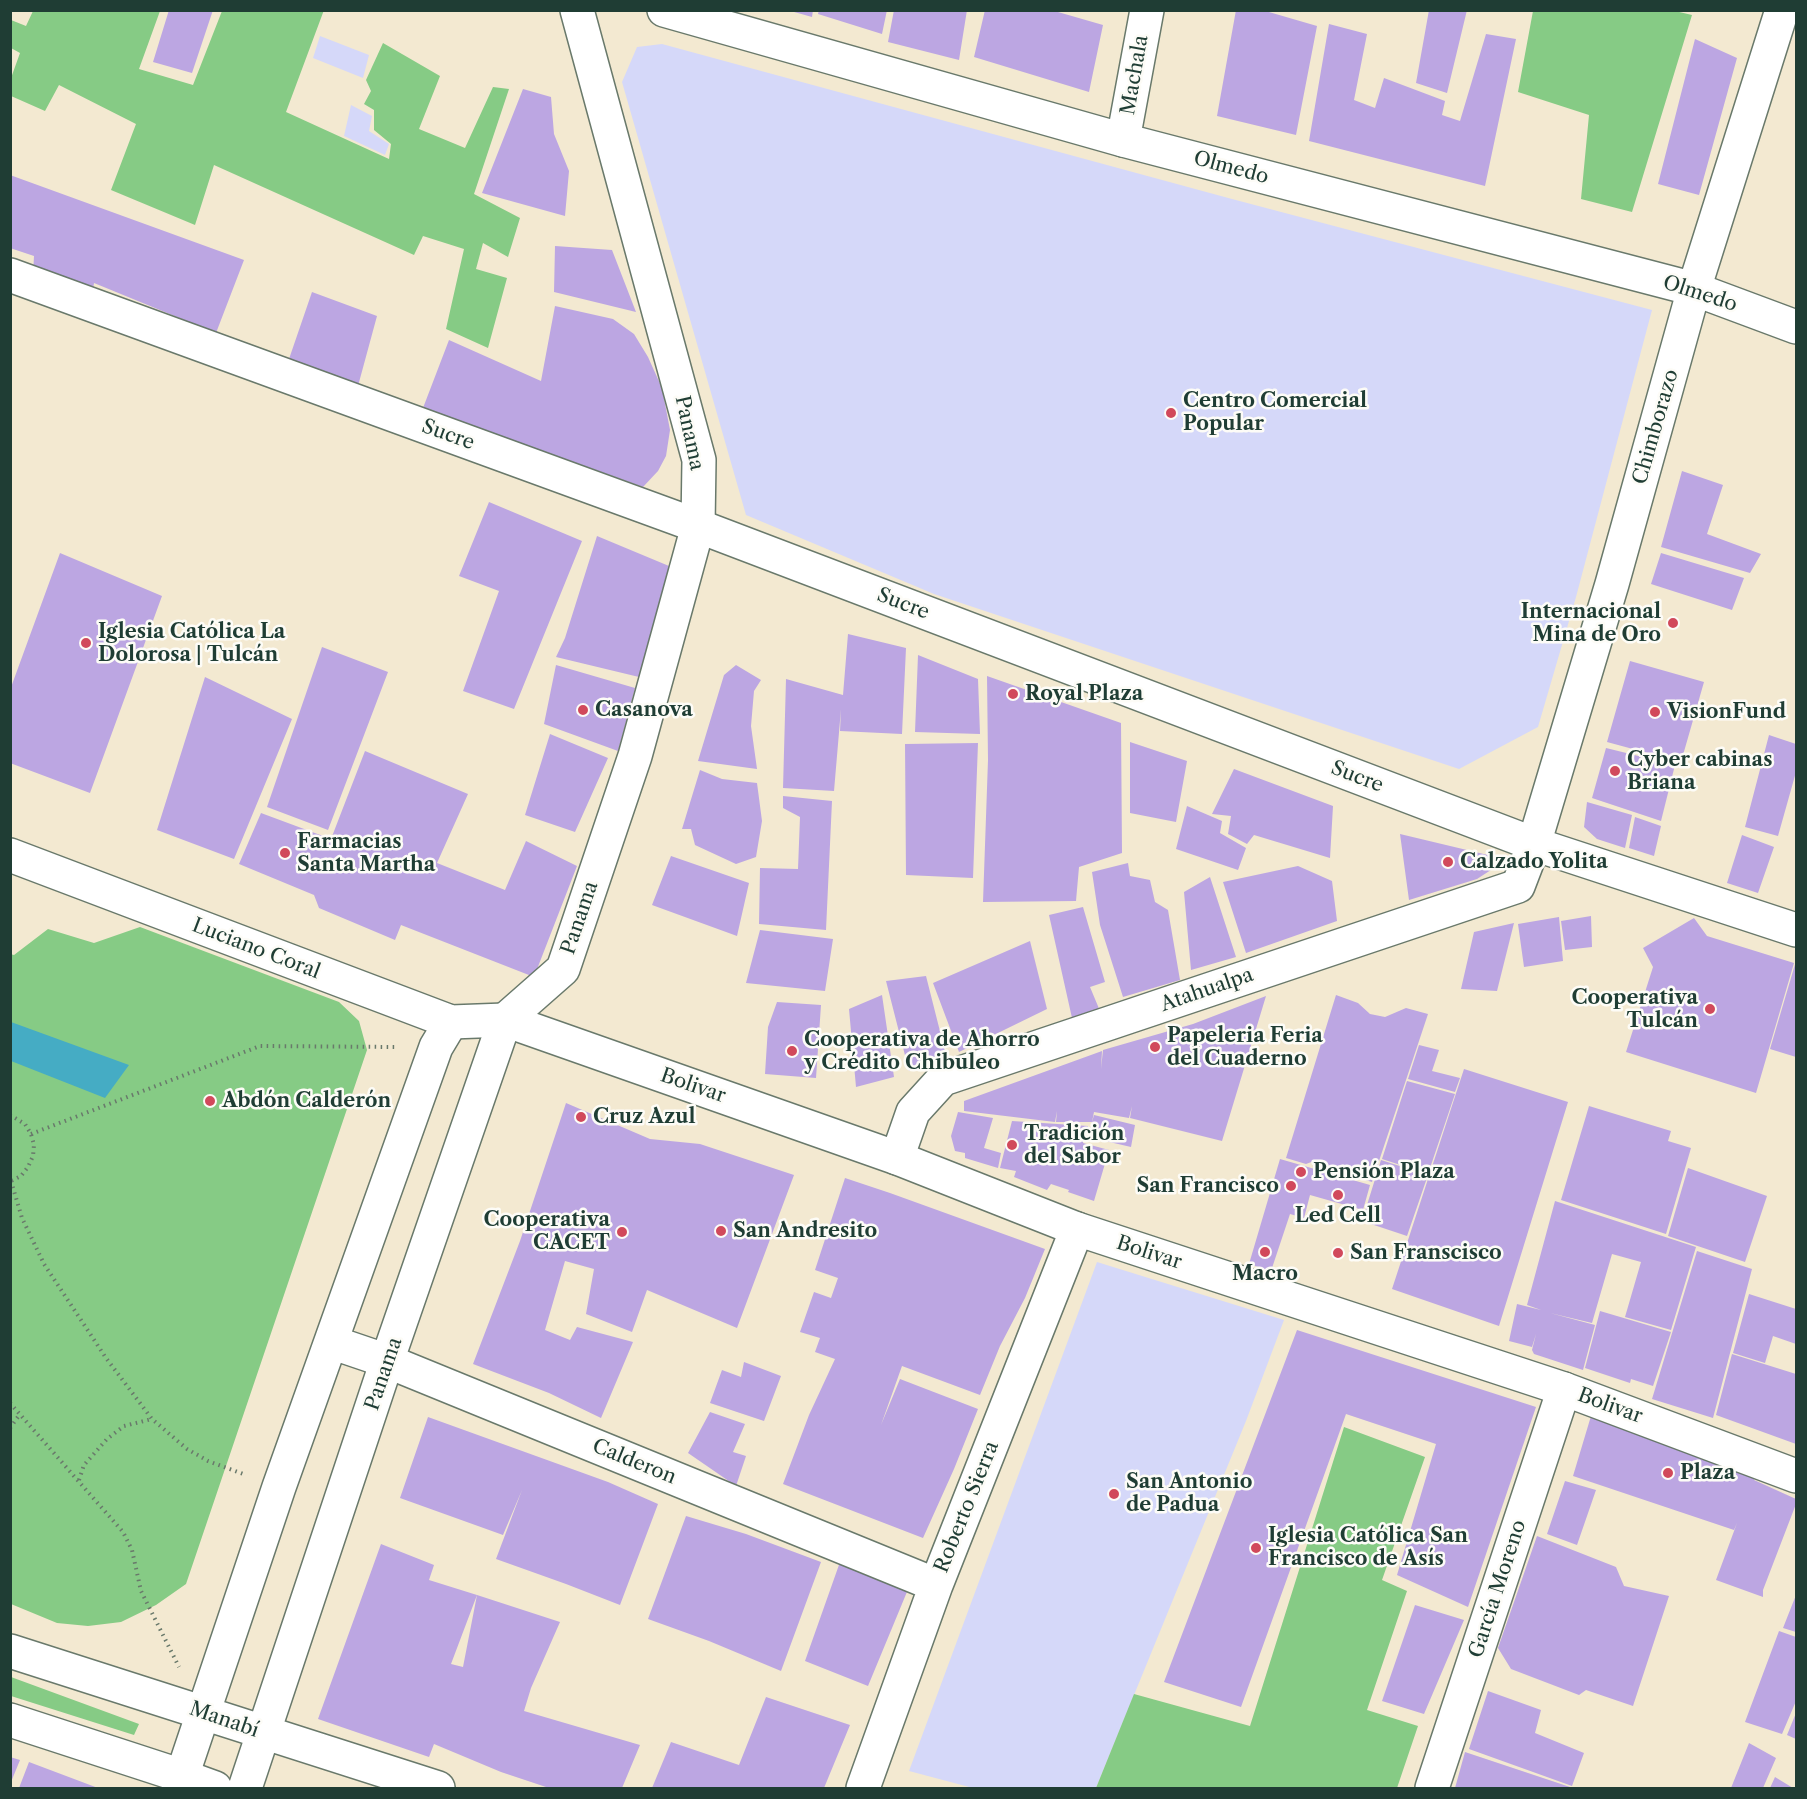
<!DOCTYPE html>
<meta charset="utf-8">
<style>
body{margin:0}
#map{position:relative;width:1807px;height:1799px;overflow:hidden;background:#f3e9d1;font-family:"Libre Caslon Text",serif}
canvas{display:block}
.frame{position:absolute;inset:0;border:12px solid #1f3d34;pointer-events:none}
</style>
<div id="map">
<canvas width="1807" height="1799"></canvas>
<div class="frame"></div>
</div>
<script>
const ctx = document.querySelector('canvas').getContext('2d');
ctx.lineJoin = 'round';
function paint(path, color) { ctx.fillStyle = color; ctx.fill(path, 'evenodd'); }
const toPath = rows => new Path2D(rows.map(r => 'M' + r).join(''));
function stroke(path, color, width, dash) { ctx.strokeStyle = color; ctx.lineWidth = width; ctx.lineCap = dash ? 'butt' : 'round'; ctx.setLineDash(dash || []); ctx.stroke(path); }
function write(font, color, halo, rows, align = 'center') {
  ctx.font = font + ' "Libre Caslon Text",serif'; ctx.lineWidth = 5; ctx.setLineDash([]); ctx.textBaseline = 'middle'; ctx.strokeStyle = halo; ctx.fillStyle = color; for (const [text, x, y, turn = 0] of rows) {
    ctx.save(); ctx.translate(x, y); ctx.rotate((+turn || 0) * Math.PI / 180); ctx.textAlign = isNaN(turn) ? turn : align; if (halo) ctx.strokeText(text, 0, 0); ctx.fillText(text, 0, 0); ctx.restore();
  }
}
paint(toPath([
 [320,36,369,55,363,78,313,58],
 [662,44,1232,199,1652,310,1576,597,1538,727,1459,769,934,594,746,515,622,82,637,47],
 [351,105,372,116,369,131,389,144,385,155,344,136],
 [1097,1262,1284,1320,1246,1421,1096,1788,973,1788,909,1771]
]), '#d5d8f9');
paint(toPath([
 [324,10,286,112,389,159,391,144,374,130,374,110,364,104,371,91,366,80,383,43,440,76,419,129,465,148,493,87,509,89,474,194,520,218,508,257,483,243,476,269,507,278,488,348,446,329,464,249,423,236,414,255,214,165,195,225,111,190,136,124,59,85,45,111,11,96,11,78,20,53,11,48,11,20,26,26,33,11,160,11,139,69,193,85,222,11],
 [1675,11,1692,15,1632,212,1581,199,1589,115,1518,92,1533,11],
 [140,927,339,1002,359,1021,367,1050,186,1584,156,1605,121,1622,88,1626,57,1623,11,1604,10,954,14,955,48,929,94,943],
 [1344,1427,1425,1457,1382,1580,1407,1591,1367,1710,1418,1726,1397,1788,1096,1788,1134,1694,1250,1726],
 [10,1677,11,1677,139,1724,134,1735,11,1696]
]), '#86cb85');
paint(toPath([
 [11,1022,129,1065,105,1098,11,1061]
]), '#45acc4');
paint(toPath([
 [169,10,213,10,192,73,153,62],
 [787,10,813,10,812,17],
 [819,10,887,10,882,34,818,14],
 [894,10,967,10,959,60,888,42],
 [985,10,1051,10,1103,25,1089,92,974,57],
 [1236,10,1262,10,1317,26,1296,135,1217,116],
 [1429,10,1467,10,1447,93,1416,83],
 [1329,24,1367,34,1354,100,1375,108,1384,78,1445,101,1442,115,1460,121,1486,34,1516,39,1485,186,1309,141],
 [1695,39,1737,58,1699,195,1658,184],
 [523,89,551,97,554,134,569,171,565,216,482,193],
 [10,175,244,260,216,333,94,283,91,302,33,275,34,256,10,248],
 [555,246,612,250,636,312,554,292],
 [312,292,377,316,358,386,289,359],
 [555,306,613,319,634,334,648,357,662,388,670,430,666,456,658,471,643,487,423,408,449,340,541,381],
 [1682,471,1723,485,1707,534,1761,554,1750,573,1661,547],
 [489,502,582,541,514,709,463,691,499,591,459,576],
 [597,536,669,566,639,677,556,657,565,638],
 [60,553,162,596,90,793,10,763,10,690],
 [1661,553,1744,578,1732,610,1651,584],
 [848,634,906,648,902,734,840,731,841,709,834,791,783,788,786,679,843,695],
 [322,647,388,672,328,830,267,807],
 [918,655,978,679,980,734,915,732],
 [1630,661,1704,682,1681,762,1607,742],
 [556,665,635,688,618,751,544,724],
 [736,665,761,680,754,691,751,726,757,769,698,761,724,675],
 [987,676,1121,723,1122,853,1079,867,1076,901,983,902,988,760],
 [205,677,292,719,234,859,157,830],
 [550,734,608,758,575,832,525,815],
 [1769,735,1796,744,1796,772,1778,836,1745,827],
 [1130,742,1187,761,1176,822,1130,813],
 [978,743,973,878,906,875,905,744],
 [1606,748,1675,765,1661,821,1592,798],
 [365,751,468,794,437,863,505,890,526,841,577,866,534,977,401,925,395,940,319,908,314,895,239,864,261,813,331,839],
 [1234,769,1333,806,1330,858,1254,835,1247,844,1228,834,1231,816,1212,814],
 [700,770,722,779,757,783,762,821,756,857,736,864,695,845,691,829,682,829],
 [783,796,832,801,826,930,759,924,760,868,798,869,800,817,783,808],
 [1587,802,1632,815,1625,848,1597,839,1584,827],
 [1187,806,1222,821,1220,833,1246,848,1238,870,1176,849],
 [1635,817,1661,826,1654,856,1629,848],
 [1400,834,1492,856,1494,868,1477,879,1409,900],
 [1742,835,1774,847,1758,893,1727,883],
 [671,856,749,883,737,936,652,905],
 [1128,863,1130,876,1150,880,1155,902,1168,910,1180,980,1123,997,1100,925,1092,872],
 [1298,866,1332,881,1337,921,1246,953,1223,882],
 [1210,877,1236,957,1191,970,1184,892],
 [1083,907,1105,982,1090,987,1100,1011,1072,1018,1049,915],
 [1591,916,1592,947,1565,950,1561,921],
 [1559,917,1563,961,1524,967,1518,924],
 [1694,918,1707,936,1794,963,1756,1093,1626,1052,1653,967,1643,948],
 [1514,923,1497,991,1461,989,1474,932],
 [760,930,833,939,825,991,746,983],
 [1030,941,1047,1009,959,1052,933,983],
 [1796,961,1796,1057,1770,1049],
 [926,976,946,1055,909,1071,886,981],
 [882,995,894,1077,856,1087,849,1009],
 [1336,995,1358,1003,1370,1014,1385,1017,1406,1008,1428,1014,1372,1182,1359,1178,1359,1174,1356,1170,1351,1169,1341,1173,1326,1169,1324,1164,1319,1162,1314,1161,1306,1164,1286,1158],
 [1266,996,1222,1141,1130,1118,1132,1106,1129,1118,1094,1112,1092,1122,1056,1122,1057,1111,1055,1122,964,1111,964,1101,1102,1051,1101,1069,1103,1050,1193,1024],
 [777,1002,821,1005,816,1078,765,1074,768,1027],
 [1419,1045,1439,1050,1432,1071,1460,1078,1455,1092,1408,1079],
 [1464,1069,1568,1102,1499,1326,1392,1289],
 [1407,1081,1455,1094,1428,1174,1382,1159],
 [566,1103,650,1139,700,1144,794,1175,737,1328,647,1290,632,1332,586,1314,594,1269,565,1261,545,1330,570,1340,577,1327,633,1342,601,1418,549,1393,473,1364,520,1241],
 [1589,1106,1671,1131,1668,1141,1691,1148,1666,1234,1561,1200],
 [958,1112,993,1118,984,1148,1001,1153,998,1168,965,1158,965,1153,955,1151,951,1136],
 [1094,1115,1135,1125,1131,1147,1088,1137],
 [1012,1121,1088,1126,1083,1143,1109,1150,1094,1201,1068,1192,1069,1190,1051,1184,1047,1190,1014,1177,1016,1171,1000,1168],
 [1280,1159,1370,1185,1363,1210,1310,1195,1304,1218,1290,1214,1271,1271,1249,1264],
 [1381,1160,1428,1175,1407,1236,1362,1221],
 [1688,1168,1767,1196,1745,1262,1668,1236],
 [845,1178,890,1193,1045,1249,1025,1298,1000,1346,980,1395,902,1366,881,1425,900,1379,978,1409,954,1469,923,1538,783,1484,809,1415,835,1359,815,1352,820,1338,800,1332,814,1292,831,1298,838,1278,815,1270],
 [1555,1201,1696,1247,1671,1330,1625,1317,1641,1262,1612,1254,1592,1323,1550,1313,1595,1325,1583,1370,1534,1354,1532,1350,1536,1334,1532,1347,1509,1341,1517,1304,1541,1310,1527,1305],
 [1697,1251,1752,1269,1713,1418,1652,1399],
 [1749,1294,1796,1309,1796,1344,1773,1336,1765,1363,1733,1353],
 [1600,1311,1671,1332,1653,1386,1631,1379,1630,1383,1585,1368],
 [1297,1330,1536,1407,1468,1607,1397,1575,1436,1444,1346,1414,1241,1707,1164,1682],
 [1732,1354,1796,1374,1796,1444,1716,1415],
 [744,1362,781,1376,764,1421,710,1403,722,1370,741,1377],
 [710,1412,745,1424,733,1452,746,1456,736,1486,688,1453],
 [1591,1416,1757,1472,1754,1480,1796,1499,1796,1504,1763,1590,1763,1597,1716,1580,1737,1523,1734,1530,1573,1476],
 [428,1417,608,1482,658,1504,620,1605,566,1584,496,1559,522,1490,503,1535,400,1498],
 [1565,1481,1596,1490,1577,1545,1547,1534],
 [686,1516,746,1534,821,1562,781,1671,709,1641,648,1619],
 [1537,1536,1616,1567,1624,1586,1669,1596,1633,1706,1586,1690,1579,1695,1511,1669,1498,1648],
 [381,1544,434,1565,429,1580,477,1595,451,1664,463,1667,477,1595,560,1622,531,1688,524,1711,640,1745,622,1788,549,1788,501,1772,434,1744,429,1757,318,1719],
 [840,1562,909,1587,868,1686,805,1661],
 [1796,1595,1796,1632,1783,1628],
 [1415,1605,1464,1620,1424,1714,1382,1701],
 [1779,1631,1796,1637,1796,1701,1782,1734,1745,1722],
 [1488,1691,1541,1710,1535,1733,1584,1753,1572,1786,1469,1749],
 [766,1697,850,1725,824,1788,652,1788,671,1742,739,1765],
 [1796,1713,1796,1739,1787,1735],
 [1749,1743,1776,1758,1763,1788,1731,1788],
 [1465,1752,1573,1788,1455,1788],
 [10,1757,20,1760,11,1782,10,1782],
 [29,1762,98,1788,19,1788],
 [1775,1777,1793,1788,1770,1788]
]), '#bca6e2');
const minor = toPath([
 [1123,140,1147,10],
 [897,1158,913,1112,943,1079,1518,886,1534,844,1612,584,1694,289,1782,10],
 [331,1342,387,1361,936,1585],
 [182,1776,279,1487,436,1047,451,1022],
 [245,1788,387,1361,505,1020,563,969,635,756,698,526,699,460,577,10],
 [863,1788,936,1585,1077,1229],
 [1432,1788,1564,1389]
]);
const tertiary = toPath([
 [664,10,1123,140,1694,289,1796,327]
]);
const secondary = toPath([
 [10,1651,438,1788],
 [10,1720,182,1776,215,1788]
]);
const primary = toPath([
 [10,275,698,526,1534,844,1796,930],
 [10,855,451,1022,505,1020,897,1158,1077,1229,1564,1389,1796,1476]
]);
stroke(minor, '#69796b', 36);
stroke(tertiary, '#69796b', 36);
stroke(secondary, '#69796b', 36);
stroke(primary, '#69796b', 36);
stroke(toPath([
 [10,1115,25,1124,31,1134,34,1145,33,1156,28,1167,21,1176,11,1181],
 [31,1134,260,1046,397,1047],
 [11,1181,22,1218,44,1264,106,1358,152,1419,187,1449,208,1461,246,1475],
 [10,1403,123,1532,132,1550,141,1591,179,1667],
 [10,1428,20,1414],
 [79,1480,84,1465,107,1439,124,1426,152,1419]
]), '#69796b', 4, [1.5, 4.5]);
stroke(minor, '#fff', 33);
stroke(tertiary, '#fff', 33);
stroke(secondary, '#fff', 33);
stroke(primary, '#fff', 33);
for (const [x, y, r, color] of [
 [1171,413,6,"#d1495b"],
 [1673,623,6,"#d1495b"],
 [86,643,6,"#d1495b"],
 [1013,694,6,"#d1495b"],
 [583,710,6,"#d1495b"],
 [1655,712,6,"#d1495b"],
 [1615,771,6,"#d1495b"],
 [285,853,6,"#d1495b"],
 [1448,862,6,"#d1495b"],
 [1710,1009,6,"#d1495b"],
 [1155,1047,6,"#d1495b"],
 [792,1051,6,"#d1495b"],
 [210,1101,6,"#d1495b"],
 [581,1117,6,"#d1495b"],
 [1012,1145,6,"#d1495b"],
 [1301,1172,6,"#d1495b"],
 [1291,1186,6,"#d1495b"],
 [1338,1195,6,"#d1495b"],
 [721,1231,6,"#d1495b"],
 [622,1232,6,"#d1495b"],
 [1265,1252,6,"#d1495b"],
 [1338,1253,6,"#d1495b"],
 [1668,1473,6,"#d1495b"],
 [1114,1494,6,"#d1495b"],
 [1256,1548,6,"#d1495b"]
]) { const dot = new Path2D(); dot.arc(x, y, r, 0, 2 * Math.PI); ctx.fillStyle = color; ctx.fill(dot); stroke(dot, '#fdfcf7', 2); }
write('20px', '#1f3d34', '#fdfcf7', [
 ["Machala",1135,75,-80],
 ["Olmedo",1231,168,15],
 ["Olmedo",1700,294,18],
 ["Chimborazo",1656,427,-74],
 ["Panama",689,433,78],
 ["Sucre",448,435,20],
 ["Sucre",903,604,21],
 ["Sucre",1357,777,21],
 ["Panama",580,918,-71],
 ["Luciano Coral",256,949,21],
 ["Atahualpa",1207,990,-19],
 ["Bolivar",693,1086,19],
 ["Bolivar",1149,1253,18],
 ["Panama",384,1374,-71],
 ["Bolivar",1610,1406,20],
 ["Calderon",634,1462,22],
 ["Roberto Sierra",967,1507,-68],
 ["García Moreno",1498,1589,-72],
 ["Manabí",224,1720,19]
]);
write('bold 20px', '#1f3d34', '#fdfcf7', [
 ["Centro Comercial",1183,401],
 ["Popular",1183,424],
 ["Internacional",1661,612,"right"],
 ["Mina de Oro",1661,635,"right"],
 ["Iglesia Católica La",98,632],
 ["Dolorosa | Tulcán",98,655],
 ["Royal Plaza",1025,694],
 ["Casanova",595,710],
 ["VisionFund",1667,712],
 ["Cyber cabinas",1627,760],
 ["Briana",1627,783],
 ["Farmacias",297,842],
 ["Santa Martha",297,865],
 ["Calzado Yolita",1460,862],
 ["Cooperativa",1698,998,"right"],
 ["Tulcán",1698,1021,"right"],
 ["Papeleria Feria",1167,1036],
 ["del Cuaderno",1167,1059],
 ["Cooperativa de Ahorro",804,1040],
 ["y Crédito Chibuleo",804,1063],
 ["Abdón Calderón",222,1101],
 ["Cruz Azul",593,1117],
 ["Tradición",1024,1134],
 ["del Sabor",1024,1157],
 ["Pensión Plaza",1313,1172],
 ["San Francisco",1279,1186,"right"],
 ["Led Cell",1338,1216,"center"],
 ["Cooperativa",610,1220,"right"],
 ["CACET",610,1243,"right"],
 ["San Andresito",733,1231],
 ["San Franscisco",1350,1253],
 ["Macro",1265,1274,"center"],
 ["Plaza",1680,1473],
 ["San Antonio",1126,1482],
 ["de Padua",1126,1505],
 ["Iglesia Católica San",1268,1536],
 ["Francisco de Asís",1268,1559]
], 'left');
</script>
